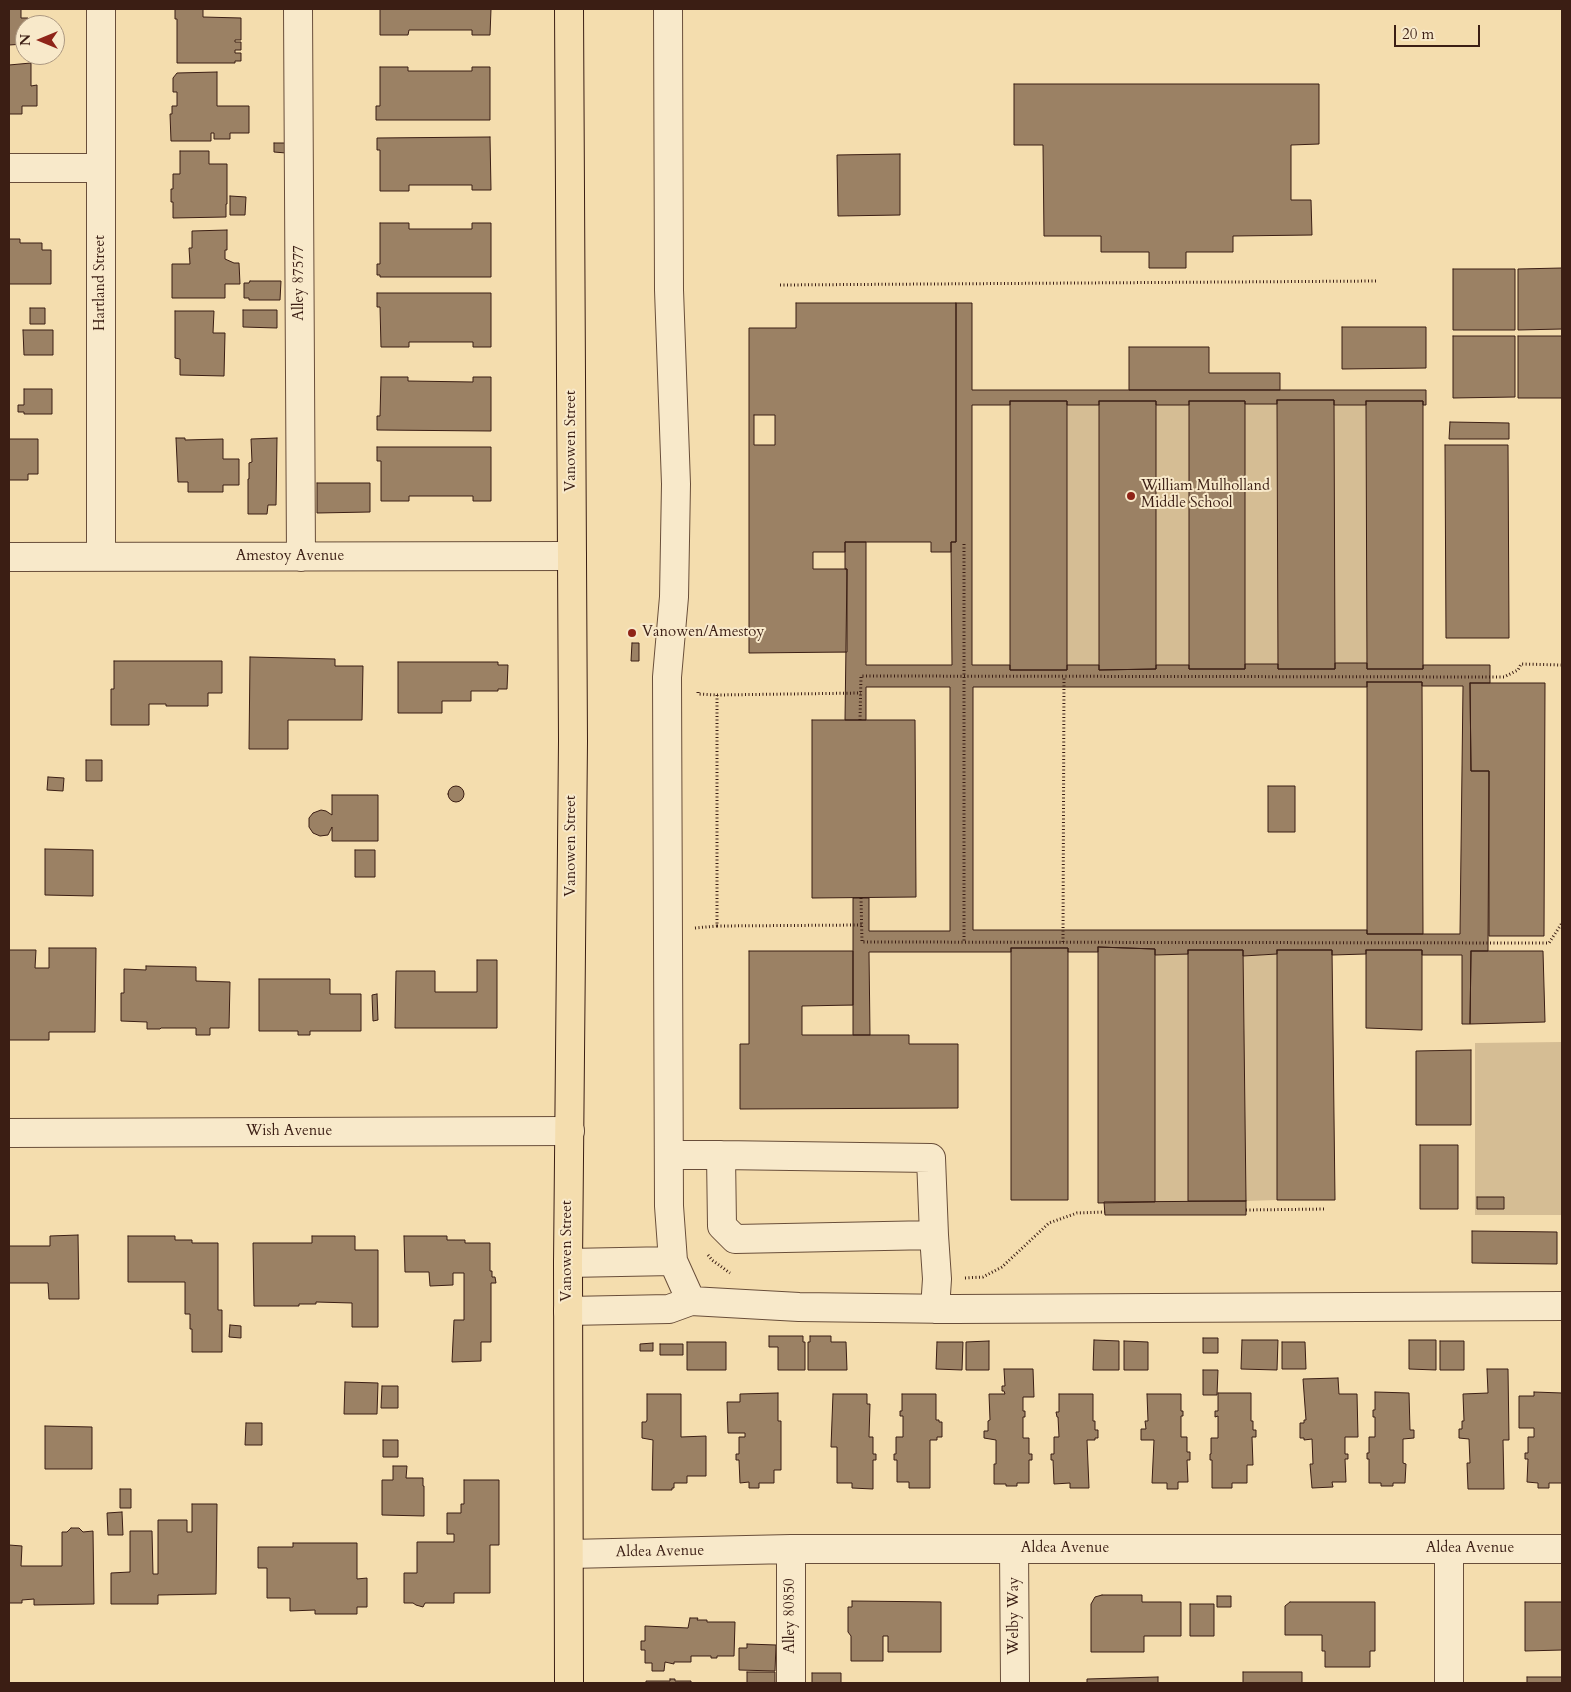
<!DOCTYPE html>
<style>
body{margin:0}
#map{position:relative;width:1571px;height:1692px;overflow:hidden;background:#f4ddae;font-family:Cardo,serif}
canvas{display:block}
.frame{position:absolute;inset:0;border:10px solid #3b1e14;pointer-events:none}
.north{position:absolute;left:15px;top:15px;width:50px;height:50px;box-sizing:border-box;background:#f8e9ca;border:1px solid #ac9881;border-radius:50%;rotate:270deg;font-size:14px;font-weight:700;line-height:20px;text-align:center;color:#3b1e14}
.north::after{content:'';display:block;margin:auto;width:18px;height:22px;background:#8f2418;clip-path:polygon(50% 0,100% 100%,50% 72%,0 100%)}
.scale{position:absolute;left:1394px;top:25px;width:86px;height:22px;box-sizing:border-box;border:2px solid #3b1e14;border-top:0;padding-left:6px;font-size:15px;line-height:18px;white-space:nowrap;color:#3b1e14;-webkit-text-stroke:4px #f8e9ca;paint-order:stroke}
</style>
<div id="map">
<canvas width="1571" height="1692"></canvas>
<div class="frame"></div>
<div class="north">N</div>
<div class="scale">20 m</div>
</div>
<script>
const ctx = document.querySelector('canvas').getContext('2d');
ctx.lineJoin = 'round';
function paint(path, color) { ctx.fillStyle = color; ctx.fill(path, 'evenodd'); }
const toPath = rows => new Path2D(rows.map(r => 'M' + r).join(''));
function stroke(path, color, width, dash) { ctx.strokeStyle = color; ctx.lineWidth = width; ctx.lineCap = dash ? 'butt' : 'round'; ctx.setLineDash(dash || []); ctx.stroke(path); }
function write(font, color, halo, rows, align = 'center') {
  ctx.font = font + ' Cardo,serif'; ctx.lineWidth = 4; ctx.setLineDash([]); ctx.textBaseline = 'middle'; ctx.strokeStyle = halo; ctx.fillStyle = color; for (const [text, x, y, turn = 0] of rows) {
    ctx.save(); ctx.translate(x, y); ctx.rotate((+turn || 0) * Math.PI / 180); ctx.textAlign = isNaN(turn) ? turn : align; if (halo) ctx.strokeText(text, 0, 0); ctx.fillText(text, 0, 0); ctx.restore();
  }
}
paint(toPath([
 [1245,404,1277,404,1278,664,1245,664],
 [1067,405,1099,405,1099,665,1067,665],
 [1156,405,1189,405,1189,665,1156,665],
 [1334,405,1366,405,1367,663,1335,663],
 [1188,954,1188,1201,1155,1202,1155,955],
 [1277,954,1277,1200,1246,1201,1243,956],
 [1562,1042,1562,1215,1475,1215,1475,1043]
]), '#d5bd94');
const building = toPath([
 [9,9,21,9,21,18,28,18,28,25,25,25,25,44,9,45,9,9],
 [175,9,203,9,203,17,241,18,241,40,235,40,235,42,241,42,241,50,235,50,235,53,241,53,241,61,235,61,235,63,177,63,177,19,175,19,175,9],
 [380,9,491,9,490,35,472,35,472,30,409,30,408,35,380,35,380,9],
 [31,63,31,86,37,85,37,106,22,106,22,114,9,114,9,65,31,63],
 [380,67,408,67,408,71,472,71,472,67,490,67,490,120,376,120,376,106,380,106,380,67],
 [217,72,217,106,249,106,249,133,230,133,230,139,214,139,214,133,211,133,211,141,171,141,170,114,172,114,172,106,177,106,177,92,173,92,173,78,177,73,217,72],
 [1014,84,1319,84,1319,144,1291,145,1291,200,1311,200,1312,235,1233,236,1233,252,1186,252,1186,268,1149,268,1149,252,1101,252,1101,236,1044,236,1043,145,1014,145,1014,84],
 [490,137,491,190,472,190,472,185,409,185,409,191,380,191,380,150,377,150,377,138,490,137],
 [274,143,287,143,286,153,274,152,274,143],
 [180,151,209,151,209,164,227,164,227,204,226,204,226,217,173,218,173,202,171,202,171,189,173,189,173,174,180,174,180,151],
 [900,154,900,215,838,216,837,155,900,154],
 [230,196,246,197,245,215,230,215,230,196],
 [380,223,409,223,409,229,472,229,472,223,491,223,491,277,380,277,380,275,377,275,377,264,380,264,380,223],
 [227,230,227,250,225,250,225,259,234,263,239,263,240,284,225,284,225,298,172,298,172,264,190,264,189,248,192,248,192,231,227,230],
 [9,239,20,239,20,243,42,243,42,250,51,250,51,284,9,284,9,239],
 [1562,268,1562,329,1518,330,1518,269,1562,268],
 [1453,269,1515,269,1515,330,1453,330,1453,269],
 [250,281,281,281,280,300,249,300,249,298,244,298,244,283,249,283,250,281],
 [377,293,491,293,491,347,473,347,473,342,409,342,409,347,381,347,380,307,377,307,377,293],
 [796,303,956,303,956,542,951,542,951,552,931,552,931,542,845,542,845,552,813,552,813,569,847,569,847,652,749,653,749,328,796,328,796,303],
 [754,415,775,415,775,445,754,445,754,415],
 [956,303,972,303,972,390,1426,390,1426,405,1423,405,1423,401,1366,401,1366,405,1334,405,1334,400,1277,400,1277,404,1245,404,1245,401,1189,401,1189,405,1156,405,1156,401,1099,401,1099,405,1067,405,1067,401,1010,401,1010,405,972,405,972,665,1010,665,1010,670,1067,670,1067,665,1099,665,1099,670,1156,669,1156,665,1189,665,1189,669,1245,669,1245,664,1278,664,1278,669,1335,669,1335,663,1367,663,1367,669,1423,669,1423,665,1490,665,1490,683,1470,683,1471,771,1489,771,1488,951,1471,951,1470,1024,1462,1024,1462,955,1422,955,1422,950,1366,950,1366,954,1332,955,1332,950,1277,950,1277,954,1243,956,1243,950,1188,950,1188,954,1155,955,1155,949,1098,947,1098,952,1068,952,1068,948,1011,948,1011,952,869,952,870,1035,853,1035,853,898,869,898,869,931,950,931,950,687,866,687,866,720,845,720,847,569,845,569,845,542,866,542,866,665,952,665,951,542,956,542,956,303],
 [1367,682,1422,682,1422,686,1463,686,1460,934,1367,934,1367,930,973,930,973,687,1367,687,1367,682],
 [30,308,45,308,45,324,30,324,30,308],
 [243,310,277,310,277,328,243,327,243,310],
 [175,311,214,311,213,333,225,333,224,376,180,375,180,359,175,358,175,311],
 [1342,327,1426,327,1426,368,1342,369,1342,327],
 [23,330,53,330,53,355,24,355,23,330],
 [1453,336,1515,336,1515,397,1453,398,1453,336],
 [1518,336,1562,336,1562,398,1518,398,1518,336],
 [1129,347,1209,347,1209,373,1280,373,1280,390,1129,390,1129,347],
 [381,377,408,377,408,381,473,382,473,377,491,377,491,431,377,430,377,416,380,416,381,377],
 [24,389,52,389,52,414,24,414,24,412,18,412,18,405,24,405,24,389],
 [1277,400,1334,400,1335,669,1278,669,1277,400],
 [1010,401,1067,401,1067,670,1010,670,1010,401],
 [1099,401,1156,401,1156,669,1099,670,1099,401],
 [1189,401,1245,401,1245,669,1189,669,1189,401],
 [1366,401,1423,401,1423,669,1367,669,1366,401],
 [1450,422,1509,423,1509,439,1449,439,1450,422],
 [176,438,185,438,185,440,223,439,223,459,239,459,239,485,223,485,223,492,188,492,188,482,178,482,176,438],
 [277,438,276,505,268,505,267,514,248,514,248,479,249,479,249,463,252,462,251,439,277,438],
 [9,439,38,439,38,474,28,474,28,480,9,480,9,439],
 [1445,445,1508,445,1509,638,1446,638,1445,445],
 [377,447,491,447,491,501,473,501,473,496,409,496,409,501,381,501,381,461,377,461,377,447],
 [317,483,370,483,370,512,317,513,317,483],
 [632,643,639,643,639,661,631,661,632,643],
 [250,657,335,659,335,666,363,666,362,720,288,720,288,749,249,749,250,657],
 [114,661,222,661,222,693,208,693,208,706,166,706,166,704,149,704,149,725,111,725,111,689,114,689,114,661],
 [398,662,498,662,498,665,508,665,507,689,498,689,498,691,471,691,471,701,442,701,442,713,398,713,398,662],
 [1367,682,1422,682,1423,934,1367,934,1367,682],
 [1470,683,1545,683,1544,936,1489,936,1489,771,1471,771,1470,683],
 [812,720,915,720,916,897,812,898,812,720],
 [86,760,102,760,102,781,86,781,86,760],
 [48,777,64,778,63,791,47,790,48,777],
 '448 794a8 8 0 1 1 16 0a8 8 0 1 1-16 0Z',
 [1268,786,1295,786,1295,832,1268,832,1268,786],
 [332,795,378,795,378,841,332,841,332,827,328,835,320,836,313,833,309,827,309,818,313,813,321,810,326,811,332,815,332,795],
 [45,849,93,850,93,896,45,895,45,849],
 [355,850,375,850,375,877,355,877,355,850],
 [1098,947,1155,949,1155,1202,1098,1203,1098,947],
 [49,948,96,948,95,1032,49,1032,49,1040,9,1040,9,950,36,950,35,968,49,968,49,948],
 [1011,948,1068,948,1068,1200,1011,1200,1011,948],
 [1188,950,1243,950,1246,1201,1188,1201,1188,950],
 [1277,950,1332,950,1335,1200,1277,1200,1277,950],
 [1366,950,1422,950,1422,1030,1366,1028,1366,950],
 [749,951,853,951,853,1005,802,1006,802,1035,909,1035,909,1044,958,1044,958,1108,740,1109,740,1044,749,1044,749,951],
 [1471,951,1543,951,1545,1022,1470,1024,1471,951],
 [477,960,497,960,497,1028,395,1028,396,971,435,971,435,992,477,992,477,960],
 [146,966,196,967,196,981,230,982,229,1028,210,1028,210,1035,196,1035,196,1028,161,1028,160,1029,147,1029,147,1022,121,1021,121,993,124,993,124,969,146,970,146,966],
 [259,979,330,979,330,994,361,994,361,1031,310,1031,310,1035,298,1035,298,1031,259,1031,259,979],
 [377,994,378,1020,373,1021,372,995,377,994],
 [1471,1050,1471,1125,1416,1125,1416,1051,1471,1050],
 [1420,1145,1458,1145,1458,1209,1420,1209,1420,1145],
 [1477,1197,1504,1197,1504,1209,1477,1209,1477,1197],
 [1246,1201,1246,1215,1105,1215,1104,1202,1246,1201],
 [1472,1231,1557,1232,1557,1264,1472,1263,1472,1231],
 [78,1235,79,1299,49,1299,48,1283,9,1283,9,1246,50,1246,50,1236,78,1235],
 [128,1236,175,1236,175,1240,192,1240,192,1243,218,1243,218,1310,222,1310,222,1352,192,1352,192,1329,190,1329,190,1314,185,1314,185,1282,128,1282,128,1236],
 [312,1236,355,1236,355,1250,378,1250,378,1327,352,1327,352,1303,316,1302,316,1304,299,1304,299,1306,254,1306,253,1243,312,1243,312,1236],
 [404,1236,447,1236,447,1240,465,1240,465,1243,490,1243,490,1271,492,1271,492,1277,495,1277,496,1283,491,1283,491,1342,481,1342,481,1361,452,1362,454,1320,464,1320,464,1273,453,1273,453,1285,430,1286,429,1272,405,1272,404,1236],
 [230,1325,241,1326,241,1338,229,1337,230,1325],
 [769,1336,803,1336,803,1342,805,1342,805,1370,778,1370,778,1347,769,1347,769,1336],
 [810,1336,831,1336,831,1342,846,1342,847,1370,808,1370,808,1342,810,1342,810,1336],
 [1203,1338,1218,1338,1218,1353,1203,1353,1203,1338],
 [1094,1340,1119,1341,1119,1370,1093,1370,1094,1340],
 [1242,1340,1278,1340,1277,1370,1241,1369,1242,1340],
 [1409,1340,1436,1340,1436,1370,1409,1369,1409,1340],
 [989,1341,989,1370,966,1370,966,1342,989,1341],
 [1124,1341,1148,1342,1148,1370,1124,1370,1124,1341],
 [1440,1341,1464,1341,1464,1370,1440,1370,1440,1341],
 [687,1342,726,1342,726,1370,687,1370,687,1342],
 [937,1342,963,1342,962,1370,936,1369,937,1342],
 [1282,1342,1305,1342,1306,1369,1282,1369,1282,1342],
 [653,1343,653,1351,640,1351,640,1344,653,1343],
 [660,1344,683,1344,683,1355,660,1355,660,1344],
 [1004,1369,1033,1369,1034,1397,1023,1397,1023,1411,1025,1411,1025,1417,1023,1417,1023,1438,1029,1438,1029,1454,1032,1454,1032,1460,1029,1460,1029,1483,1017,1483,1017,1486,1006,1486,1006,1484,994,1484,994,1464,996,1464,996,1440,984,1438,984,1431,988,1431,988,1421,990,1420,989,1394,1005,1394,1004,1391,1002,1391,1002,1386,1005,1386,1004,1369],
 [1487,1369,1508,1369,1509,1440,1503,1440,1504,1489,1468,1489,1467,1463,1470,1463,1469,1439,1459,1438,1459,1429,1462,1429,1462,1421,1464,1421,1463,1394,1488,1393,1487,1369],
 [1203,1370,1218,1370,1217,1395,1203,1395,1203,1370],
 [1338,1378,1339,1394,1357,1394,1358,1437,1345,1437,1345,1454,1348,1454,1348,1459,1345,1459,1346,1482,1332,1482,1333,1487,1312,1488,1310,1464,1313,1464,1312,1439,1304,1440,1304,1438,1300,1438,1300,1423,1304,1423,1304,1420,1306,1420,1303,1379,1338,1378],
 [345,1382,378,1383,377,1414,344,1414,345,1382],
 [382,1386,398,1386,398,1408,381,1408,382,1386],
 [1375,1392,1409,1393,1410,1430,1414,1430,1414,1438,1403,1439,1403,1463,1406,1464,1405,1483,1393,1483,1393,1486,1381,1486,1381,1483,1369,1483,1369,1459,1367,1459,1367,1453,1369,1453,1369,1437,1375,1437,1375,1417,1373,1417,1373,1410,1375,1410,1375,1392],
 [1534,1392,1562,1393,1562,1483,1549,1483,1549,1488,1538,1488,1538,1483,1527,1482,1528,1459,1525,1459,1525,1453,1528,1453,1528,1437,1534,1437,1534,1428,1519,1428,1519,1396,1534,1396,1534,1392],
 [778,1393,778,1421,781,1421,781,1470,774,1470,774,1483,759,1483,759,1488,749,1488,749,1482,740,1483,739,1460,736,1460,736,1454,739,1454,739,1437,745,1437,745,1433,728,1433,727,1402,740,1402,740,1394,778,1393],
 [1218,1393,1251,1393,1251,1421,1253,1421,1253,1430,1256,1430,1256,1437,1252,1437,1253,1465,1247,1465,1247,1483,1232,1483,1232,1488,1212,1488,1212,1460,1210,1460,1210,1454,1211,1454,1211,1438,1218,1438,1218,1416,1215,1417,1215,1411,1218,1411,1218,1393],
 [647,1394,681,1394,681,1437,706,1436,706,1476,687,1476,687,1483,674,1483,674,1488,672,1488,672,1490,652,1490,653,1440,642,1438,642,1422,646,1422,647,1420,647,1394],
 [833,1394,867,1394,867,1404,870,1404,869,1437,873,1437,873,1454,876,1454,876,1460,873,1460,873,1489,852,1488,852,1483,837,1483,837,1447,831,1447,833,1394],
 [902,1394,936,1394,936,1420,939,1420,939,1422,942,1422,942,1437,937,1437,937,1440,930,1440,930,1488,909,1488,909,1482,897,1482,897,1460,894,1460,894,1454,896,1454,896,1437,903,1437,903,1416,900,1416,900,1411,902,1411,902,1394],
 [1059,1394,1093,1394,1093,1421,1095,1421,1095,1430,1098,1430,1098,1438,1095,1438,1095,1440,1087,1440,1089,1488,1070,1488,1070,1483,1054,1484,1053,1460,1051,1460,1051,1454,1054,1454,1054,1437,1059,1437,1058,1417,1057,1417,1056,1412,1059,1412,1059,1394],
 [1147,1394,1181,1394,1181,1411,1183,1411,1183,1416,1181,1416,1181,1437,1187,1437,1187,1452,1190,1452,1190,1460,1187,1460,1188,1482,1178,1482,1178,1489,1167,1489,1167,1483,1152,1483,1154,1440,1141,1440,1141,1429,1146,1429,1145,1421,1148,1421,1147,1394],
 [246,1423,262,1423,262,1445,245,1445,246,1423],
 [45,1426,92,1427,92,1469,45,1469,45,1426],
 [383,1440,398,1440,398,1457,383,1457,383,1440],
 [393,1466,407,1466,406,1478,423,1478,423,1486,424,1486,424,1516,382,1515,382,1480,393,1480,393,1466],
 [464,1480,499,1480,499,1545,490,1545,490,1593,454,1593,454,1603,425,1603,423,1607,416,1605,413,1603,404,1603,404,1573,417,1573,417,1542,454,1542,454,1534,447,1534,447,1513,461,1513,461,1504,464,1504,464,1480],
 [120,1489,131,1489,131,1508,120,1508,120,1489],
 [192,1504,217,1504,216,1594,158,1595,158,1604,111,1604,111,1573,130,1572,130,1531,152,1531,153,1574,158,1574,158,1520,187,1520,187,1532,192,1532,192,1504],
 [122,1512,123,1535,108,1535,107,1513,122,1512],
 [71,1528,79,1528,83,1532,93,1531,94,1604,34,1605,34,1599,22,1600,22,1603,9,1603,9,1545,22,1546,21,1566,62,1566,62,1532,67,1532,71,1528],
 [293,1543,357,1543,357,1579,367,1578,367,1607,357,1607,357,1614,315,1614,315,1610,290,1611,290,1598,267,1598,267,1568,258,1568,258,1547,293,1547,293,1543],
 [1102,1595,1142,1595,1142,1602,1181,1602,1181,1636,1144,1636,1144,1652,1091,1652,1091,1604,1095,1597,1102,1595],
 [1217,1596,1231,1596,1231,1607,1217,1607,1217,1596],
 [852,1601,941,1602,941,1652,888,1652,888,1636,883,1636,883,1661,851,1661,851,1636,848,1632,848,1607,852,1607,852,1601],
 [1290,1602,1375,1602,1375,1651,1370,1651,1370,1667,1325,1667,1325,1651,1322,1651,1322,1635,1285,1635,1285,1606,1290,1602],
 [1525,1602,1562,1602,1562,1650,1525,1651,1525,1602],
 [1190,1604,1214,1604,1214,1636,1190,1636,1190,1604],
 [690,1618,698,1618,697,1620,707,1620,707,1622,735,1622,734,1656,717,1656,717,1658,711,1658,711,1656,691,1656,691,1662,674,1662,674,1664,665,1662,664,1671,652,1671,652,1663,645,1663,645,1650,641,1650,641,1641,645,1641,645,1626,688,1628,690,1618],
 [747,1644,776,1645,775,1671,739,1670,739,1648,747,1648,747,1644],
 [747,1672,775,1672,775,1683,747,1683,747,1672],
 [1243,1672,1302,1672,1302,1683,1243,1683,1243,1672],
 [812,1673,841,1673,841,1683,812,1683,812,1673],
 [1158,1677,1158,1683,1087,1683,1087,1679,1158,1677],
 [1527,1677,1562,1677,1562,1683,1527,1683,1527,1677],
 [670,1679,675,1679,675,1681,691,1681,691,1683,646,1683,646,1681,670,1681,670,1679]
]);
paint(building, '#9b8164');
stroke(building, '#3b1e14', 1);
const minor = toPath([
 [298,9,301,557],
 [668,9,669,290,676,484,674,597,667,677,669,1206,673,1261,691,1301],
 [9,168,101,168],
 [9,557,572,556],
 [101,557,101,9],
 [9,1133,570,1131],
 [669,1155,721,1155,931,1158,934,1235,735,1239,722,1226,721,1155],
 [934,1235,937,1279,935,1309],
 [568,1263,673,1261],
 [568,1311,669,1309,691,1301,799,1307,955,1309,1562,1306],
 [1014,1549,1015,1683],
 [1449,1549,1449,1683],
 [569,1554,791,1549,1562,1549],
 [791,1683,791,1549]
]);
const major = toPath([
 [569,1683,568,1263,573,741,569,9]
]);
stroke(minor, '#694e3a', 30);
stroke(major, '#3b1e14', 30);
stroke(toPath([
 [780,285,1378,281],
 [964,544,964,942],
 [717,695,861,693],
 [860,720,861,676,1504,677,1518,670,1521,664,1562,665],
 [861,898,862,942,1549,943,1562,923],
 [717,926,862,925],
 [695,928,717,926,717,695,698,694,698,692],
 [1063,942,1064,676],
 [1246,1210,1326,1209],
 [708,1255,712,1260,730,1273],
 [965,1278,983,1277,1002,1267,1049,1223,1077,1213,1105,1212]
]), '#3b1e14', 3, [1, 2.5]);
stroke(minor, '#f8e9ca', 28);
stroke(major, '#f4ddae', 28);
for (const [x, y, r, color] of [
 [1131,496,5,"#8f2418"],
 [632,633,5,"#8f2418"]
]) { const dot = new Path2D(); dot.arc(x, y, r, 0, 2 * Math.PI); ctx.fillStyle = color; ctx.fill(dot); stroke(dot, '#f8e9ca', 2); }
write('15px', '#3b1e14', '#f8e9ca', [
 ["Hartland Street",101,283,-90],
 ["Alley 87577",300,283,-90],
 ["Vanowen Street",572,441,-90],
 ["Amestoy Avenue",290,557],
 ["Vanowen Street",572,846,-90],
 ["Wish Avenue",289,1132],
 ["Vanowen Street",568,1251,-90],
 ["Aldea Avenue",1065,1549],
 ["Aldea Avenue",1470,1549],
 ["Aldea Avenue",660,1552,-1],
 ["Alley 80850",791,1616,-90],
 ["Welby Way",1015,1616,-90]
]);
write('15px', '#3b1e14', '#f8e9ca', [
 ["William Mulholland",1141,487],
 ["Middle School",1141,504],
 ["Vanowen/Amestoy",642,633]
], 'left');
</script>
